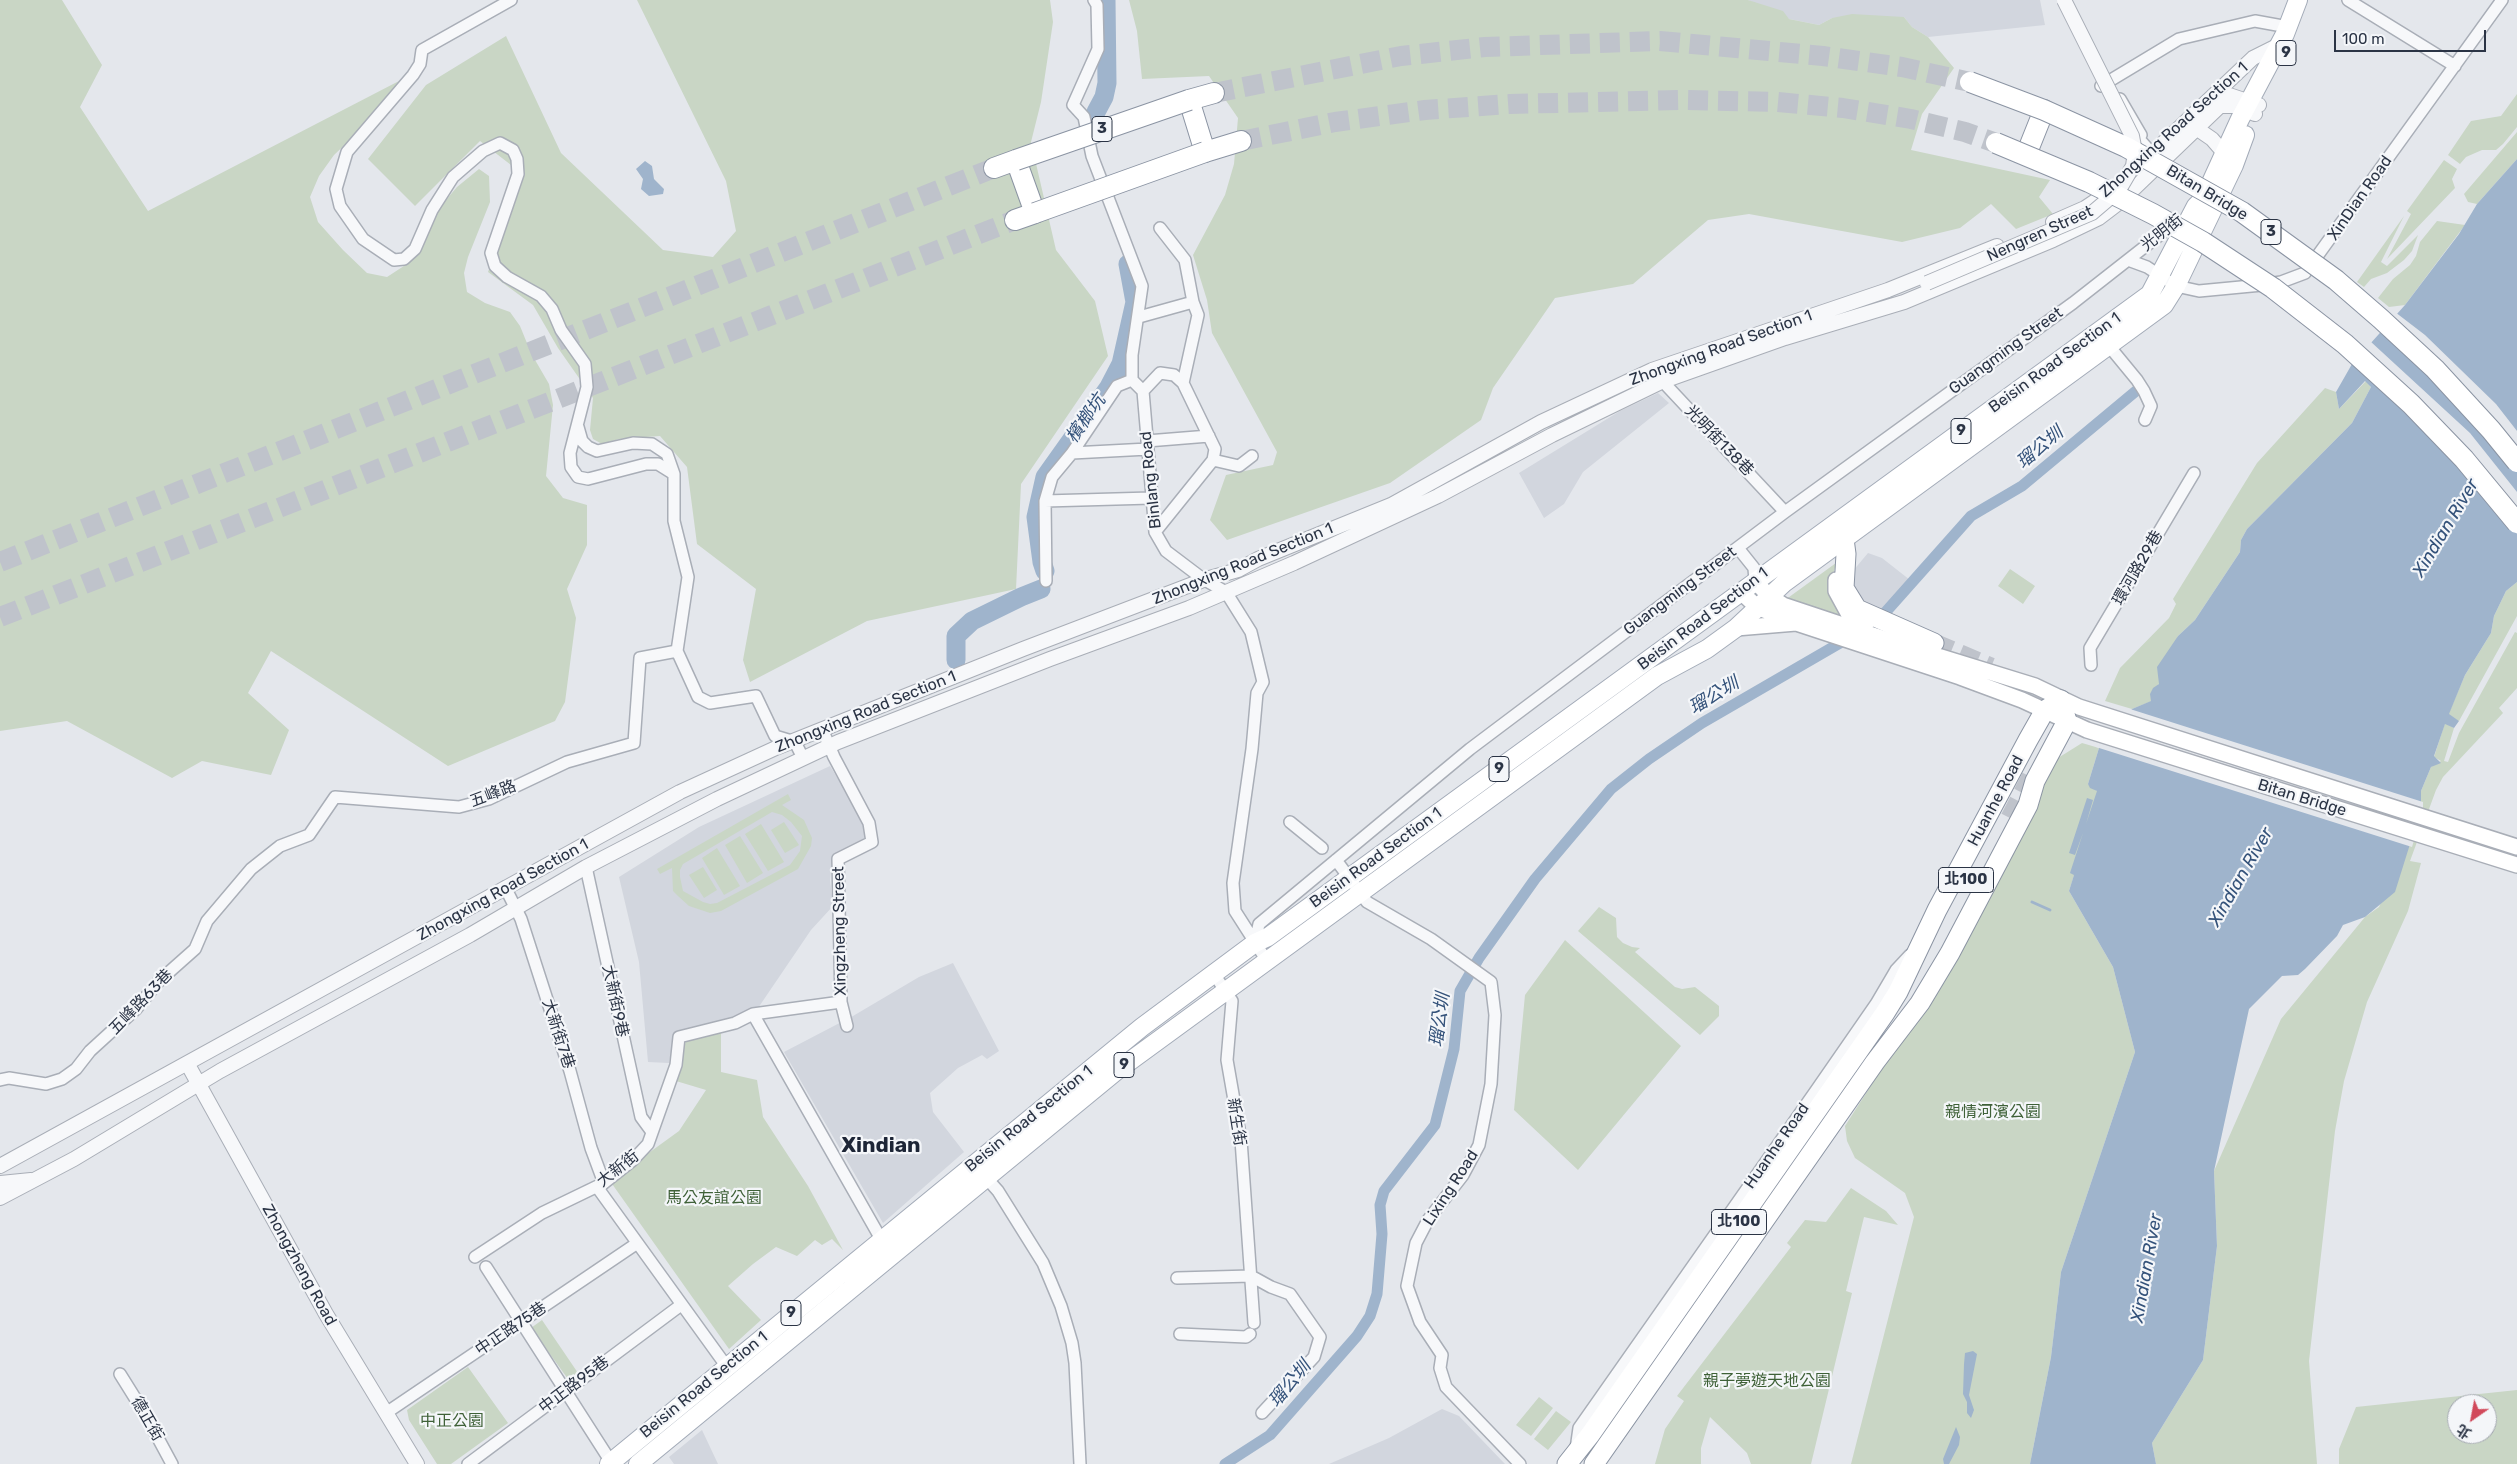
<!DOCTYPE html>
<meta charset="utf-8">
<style>
body{margin:0}
#map{position:relative;width:2517px;height:1464px;overflow:hidden;background:#e4e7ec;font-family:Rubik,"Noto Sans TC",sans-serif}
canvas{display:block}
.north{position:absolute;left:2447px;top:1394px;width:50px;height:50px;box-sizing:border-box;background:#f4f6f9;border:1px solid #a4a8b1;border-radius:50%;rotate:213deg;font-size:14px;font-weight:700;line-height:20px;text-align:center;color:#2b3445}
.north::after{content:'';display:block;margin:auto;width:18px;height:22px;background:#d1495b;clip-path:polygon(50% 0,100% 100%,50% 72%,0 100%)}
.scale{position:absolute;left:2334px;top:30px;width:152px;height:22px;box-sizing:border-box;border:2px solid #2b3445;border-top:0;padding-left:6px;font-size:15px;line-height:18px;white-space:nowrap;color:#2b3445;-webkit-text-stroke:4px #f4f6f9;paint-order:stroke}
</style>
<div id="map">
<canvas width="2517" height="1464"></canvas>
<div class="north">北</div>
<div class="scale">100 m</div>
</div>
<script>
const ctx = document.querySelector('canvas').getContext('2d');
ctx.lineJoin = 'round';
function paint(path, color) { ctx.fillStyle = color; ctx.fill(path, 'evenodd'); }
const toPath = rows => new Path2D(rows.map(r => 'M' + r).join(''));
function stroke(path, color, width, dash) { ctx.strokeStyle = color; ctx.lineWidth = width; ctx.lineCap = dash ? 'butt' : 'round'; ctx.setLineDash(dash || []); ctx.stroke(path); }
function write(font, color, halo, rows, align = 'center') {
  ctx.font = font + ' Rubik,"Noto Sans TC",sans-serif'; ctx.lineWidth = 4.5; ctx.setLineDash([]); ctx.textBaseline = 'middle'; ctx.strokeStyle = halo; ctx.fillStyle = color; for (const [text, x, y, turn = 0] of rows) {
    ctx.save(); ctx.translate(x, y); ctx.rotate((+turn || 0) * Math.PI / 180); ctx.textAlign = isNaN(turn) ? turn : align; if (halo) ctx.strokeText(text, 0, 0); ctx.fillText(text, 0, 0); ctx.restore();
  }
}
paint(toPath([
 [1748,0,2040,0,2045,25,1928,37,1912,27,1904,17,1832,18,1819,25,1789,19],
 [1658,393,1669,403,1583,472,1564,504,1544,518,1519,473,1620,411],
 [1868,553,1882,558,1910,580,1879,617,1856,606,1847,578],
 [830,766,866,824,866,837,832,858,830,880,833,906,811,930,756,1011,674,1036,669,1063,648,1062,639,962,619,877,699,827],
 [953,963,999,1051,987,1059,982,1055,958,1068,930,1093,933,1112,964,1152,883,1223,784,1052,853,1016,919,977],
 [1442,1409,1459,1416,1505,1464,1329,1464,1389,1438],
 [702,1430,718,1464,674,1464,669,1457]
]), '#d2d6de');
paint(toPath([
 [0,0,62,0,102,65,80,107,148,211,399,81,356,134,334,155,319,176,310,197,318,222,343,250,367,273,387,277,407,264,429,220,457,187,479,169,489,176,490,202,468,257,464,273,467,292,485,303,510,312,520,326,531,353,549,384,553,405,546,476,563,498,587,505,587,545,567,589,576,618,565,702,555,721,448,766,271,651,248,693,289,730,271,775,202,761,172,778,67,721,0,731],
 [637,0,1050,0,1053,22,1041,102,1031,142,1056,250,1095,301,1108,356,1021,484,1016,589,867,621,750,682,743,660,756,589,697,544,687,467,660,436,619,439,602,444,593,439,590,430,593,398,558,348,533,305,488,272,514,200,511,165,480,141,415,206,368,159,426,85,506,36,561,153,663,250,713,257,736,231,726,181],
 [1129,0,1748,0,1783,11,1789,19,1819,25,1832,18,1852,14,1904,17,1912,27,1928,37,1954,68,1922,114,1911,150,2050,180,2039,197,2053,214,2016,229,1991,204,1960,228,1902,242,1749,214,1708,220,1633,284,1555,298,1493,388,1481,420,1390,483,1227,540,1210,520,1226,475,1273,465,1277,452,1212,333,1207,300,1193,255,1225,195,1234,164,1238,118,1209,76,1142,79,1137,31],
 [2517,94,2517,127,2503,144,2496,150,2482,150,2466,157,2460,164,2448,155,2471,121,2501,116],
 [2517,132,2517,159,2477,204,2468,202,2464,194],
 [2444,160,2457,169,2452,179,2455,188,2387,259,2411,214,2407,211],
 [2404,216,2381,262,2387,266,2418,235,2412,251,2404,260,2387,273,2371,279,2364,287,2357,282],
 [2437,221,2465,225,2405,305,2389,307,2378,298,2393,279,2410,265,2416,256,2420,242],
 [2366,381,2371,387,2352,423,2247,529,2241,540,2240,552,2195,620,2178,636,2152,701,2132,709,2105,701,2120,668,2169,618,2176,604,2173,599,2257,463,2325,388,2336,392,2339,409],
 [1836,563,1833,576,1848,619,1785,600],
 [2010,569,2035,586,2023,604,1998,586],
 [2517,582,2517,616,2459,721,2448,715,2465,675,2491,633,2494,616,2506,591],
 [2515,632,2517,633,2517,688,2499,708,2503,713,2443,777,2436,790,2410,861,2421,863,2408,911,2367,1002,2344,1081,2335,1131,2309,1361,2317,1464,2156,1464,2152,1443,2203,1360,2217,1246,2214,1171,2281,1019,2365,917,2379,907,2421,809,2421,791,2431,767,2441,761,2434,757,2445,723,2454,728,2444,761,2448,762,2459,733],
 [2082,743,2099,748,2088,784,2097,791,2099,798,2069,891,2113,967,2135,1052,2061,1272,2051,1357,2030,1464,1851,1464,1914,1217,1905,1193,1855,1158,1847,1141,1845,1126,1956,953,2058,758],
 [788,794,791,800,782,805,804,820,812,838,811,846,798,869,721,911,710,913,689,906,678,896,673,891,672,868,660,874,657,869],
 [772,812,782,815,791,822,802,836,800,851,790,865,717,903,710,904,703,902,683,891,680,877,680,870,683,864],
 [784,822,799,845,785,853,771,830],
 [761,824,784,862,768,871,745,834],
 [740,836,763,873,747,883,725,845],
 [717,848,740,886,724,895,702,858],
 [703,867,717,890,704,898,689,875],
 [1599,907,1616,918,1617,937,1623,943,1632,947,1640,948,1635,952,1675,987,1682,989,1695,987,1719,1006,1719,1016,1700,1035,1578,931],
 [1565,940,1681,1046,1578,1170,1514,1110,1525,995],
 [721,1033,721,1072,757,1080,763,1117,808,1186,843,1250,832,1239,822,1245,815,1240,797,1256,776,1247,753,1264,728,1286,761,1320,729,1349,610,1181,679,1131,706,1090,676,1081,686,1040],
 [1851,1188,1886,1211,1898,1225,1864,1217,1846,1291,1852,1293,1811,1464,1751,1464,1747,1453,1710,1417,1701,1448,1701,1464,1655,1464,1665,1429,1684,1401,1677,1396,1791,1247,1787,1243,1805,1220,1826,1222],
 [542,1320,578,1373,568,1379,531,1328],
 [468,1367,508,1423,451,1464,437,1464,409,1420,407,1410],
 [2517,1390,2517,1464,2339,1464,2339,1449,2356,1407],
 [2457,1404,2487,1404,2487,1434,2457,1434],
 [1539,1397,1553,1408,1531,1436,1516,1425],
 [1556,1411,1571,1422,1548,1450,1534,1439]
]), '#c9d6c5');
paint(toPath([
 [2517,159,2517,582,2506,591,2494,616,2491,633,2465,675,2449,714,2459,721,2454,728,2445,724,2434,756,2441,763,2431,767,2421,791,2421,809,2395,892,2365,917,2343,925,2337,936,2305,969,2298,975,2282,976,2249,1009,2214,1171,2217,1246,2203,1360,2152,1443,2156,1464,2030,1464,2051,1357,2061,1272,2135,1052,2113,967,2069,891,2074,875,2070,873,2083,833,2075,855,2069,853,2087,798,2093,800,2086,824,2097,791,2090,788,2088,784,2099,748,2132,709,2151,701,2150,694,2153,688,2159,684,2157,667,2178,636,2195,620,2240,552,2241,540,2247,529,2352,423,2371,387,2365,381,2339,409,2336,392,2352,364,2405,305,2459,234,2477,204],
 [645,161,652,166,654,179,664,189,663,194,649,196,641,189,643,179,636,169],
 [1973,1351,1977,1354,1969,1395,1974,1410,1971,1418,1967,1413,1967,1402,1963,1394,1964,1364,1965,1353],
 [1956,1427,1960,1437,1959,1445,1949,1464,1944,1464,1943,1459]
]), '#9fb4cc');
paint(toPath([
 [2395,312,2425,335,2496,404,2517,431,2517,471,2478,421,2380,329],
 [2370,341,2470,433,2517,492,2517,534,2477,484,2353,360],
 [2130,709,2423,802,2423,810,2412,847,2096,747]
]), '#e4e7ec');
stroke(toPath([
 [2032,902,2050,910]
]), '#9fb4cc', 3);
stroke(toPath([
 [1883,615,1971,516,2022,486,2136,391],
 [1225,1464,1270,1435,1357,1336,1370,1316,1377,1294,1382,1234,1380,1205,1384,1191,1435,1125,1454,1049,1460,991,1479,958,1535,879,1611,789,1649,759,1702,723,1840,643]
]), '#9fb4cc', 11);
stroke(toPath([
 [1096,112,1104,97,1107,83,1106,0],
 [1045,571,1042,562,1036,517,1045,477,1109,387,1121,364,1135,302,1128,264],
 [956,660,956,636,972,621,1021,597,1041,589]
]), '#9fb4cc', 19);
stroke(toPath([
 [1934,643,1991,667],
 [2010,818,2031,777]
]), '#bfc3cb', 19, [19, 9]);
stroke(toPath([
 [1214,93,1401,56,1485,47,1660,41,1823,56,1902,67,1970,82],
 [1241,141,1335,122,1425,110,1510,104,1683,100,1778,102,1843,108,1911,119,1965,132,1996,143],
 [0,562,994,168],
 [0,617,1015,220]
]), '#bfc3cb', 20, [20, 10]);
const minor = toPath([
 [511,0,422,50,420,64,413,75,347,152,336,189,340,206,363,239,394,260,404,259,415,249,432,210,453,177,483,151,500,143,513,150,517,159,518,174,491,253,495,266,507,277,541,296,552,309,561,330,585,364,587,387,570,453,571,467,578,477,588,479,646,464,658,464,674,474],
 [1094,0,1097,5,1098,49,1073,105,1084,117,1092,156,1142,286,1132,355,1132,380,1143,391,1155,532,1166,551,1203,579,1226,592,1251,632,1263,682,1257,693,1252,749,1233,883,1235,911,1267,961],
 [2348,0,2455,66],
 [2101,86,2179,39,2255,21,2288,27],
 [2120,99,2141,135],
 [2130,129,2156,158],
 [2128,260,2147,267,2176,286,2199,291,2262,285,2281,282,2305,273,2502,0],
 [1139,317,1193,302,1185,260,1160,228],
 [2109,346,2137,380,2144,391,2151,406,2145,420],
 [1652,370,1785,512],
 [1143,391,1160,373,1174,375,1183,383],
 [578,427,582,441,588,447,597,451,633,443,652,444,667,454,674,474,674,521,688,577,677,651,698,697,710,703,756,696,775,736,795,742,803,758],
 [1147,441,1209,436],
 [1072,453,1148,449],
 [1213,460,1239,466,1252,456],
 [1045,501,1151,498],
 [1155,532,1213,460,1215,449,1183,383,1198,315,1193,302],
 [1738,548,1754,568,1755,581],
 [1046,581,1045,501,1052,477,1072,453,1117,386,1132,380],
 [2091,665,2090,648,2194,473],
 [822,729,834,757,869,823,872,842,838,859,841,1002,847,1026],
 [1290,822,1322,848],
 [1336,860,1367,902,1431,939,1491,982,1495,1015,1491,1084,1479,1145,1463,1175,1428,1220,1416,1243,1407,1286,1420,1322,1442,1355,1440,1368,1446,1387,1520,1464],
 [586,867,641,1117,652,1132],
 [505,887,521,919,570,1071,591,1148,604,1183],
 [1255,943,1259,924,1470,749,1785,512,2073,303,2175,223],
 [1214,974,1232,1001,1227,1060,1241,1140,1254,1323],
 [753,1014,881,1239],
 [0,1080,9,1078,46,1084,62,1079,76,1069,90,1051,136,1009,159,981,195,949,207,921,251,869,280,846,309,835,335,797,459,807,489,799,567,762,634,743,640,658,677,651],
 [982,1173,998,1191,1043,1263,1061,1306,1072,1343,1075,1363,1080,1464],
 [597,1187,727,1367],
 [475,1257,542,1213,604,1183,633,1160,648,1144,676,1065,679,1037,735,1023,753,1014,841,1002],
 [486,1267,611,1462],
 [1177,1278,1251,1276,1271,1287,1290,1294,1320,1337,1314,1357,1262,1413],
 [1180,1334,1246,1337,1250,1334],
 [120,1374,145,1414,172,1464],
 [386,1413,636,1244],
 [1576,1449,1579,1428,1815,1092,1876,1004,1896,970,1910,955],
 [468,1464,681,1305]
]);
const tertiary = toPath([
 [2210,99,2226,94,2259,105],
 [2196,128,2212,139,2225,154],
 [2142,163,2253,58,2279,45],
 [2053,222,2085,208,2109,192],
 [187,1063,326,1314,417,1464],
 [0,1166,680,792,778,747,1023,649,1206,579,1238,570,1258,559,1391,505,1541,422,1652,370,1888,290,1997,246],
 [0,1183,31,1180],
 [0,1198,74,1159,220,1071,470,935,586,867,717,799,838,742,1050,659,1189,608,1294,563,1438,496,1552,435,1661,382,1785,338,1904,302,2053,240,2099,218,2120,202,2220,106,2234,106,2255,114]
]);
const secondary = toPath([
 [1836,580,1836,591,1848,613,1866,624],
 [1755,581,1768,595,1783,605,1909,647,2035,686,2079,707,2517,847],
 [1741,592,1757,607,1796,623,1960,677,2022,700,2087,730,2517,865],
 [1736,628,1796,623]
]);
const primary = toPath([
 [609,1464,1142,1027,1255,943,1268,937,2150,294,2196,206,2204,198,2240,119,2285,34,2298,0],
 [638,1464,1115,1072,1657,676,1707,649,1736,628,1784,583,2164,305,2176,286,2234,165,2245,135]
]);
const trunk = toPath([
 [1844,539,1846,554,1844,588,1857,609,1934,643],
 [1567,1464,1590,1435,1885,1013,1898,992,1937,910,2028,740,2045,710,2061,700],
 [1594,1464,1875,1062,1920,1003,1950,953,2028,805,2035,781,2067,721,2061,700]
]);
const motorway = toPath([
 [1214,93,1189,100,1205,152,1241,141],
 [2026,155,2044,110],
 [994,168,1016,160,1035,213,1015,220]
]);
stroke(minor, '#a9aeb7', 14);
stroke(tertiary, '#a9aeb7', 16);
stroke(secondary, '#a9aeb7', 18);
stroke(primary, '#a3abb8', 20);
stroke(trunk, '#8b94a3', 21);
stroke(motorway, '#8b94a3', 22);
stroke(minor, '#f7f8fa', 11);
stroke(tertiary, '#f7f8fa', 14);
stroke(secondary, '#fff', 15);
stroke(primary, '#fff', 18);
stroke(trunk, '#fff', 19);
stroke(motorway, '#fff', 20);
const tertiaryBridge = toPath([
 [1927,283,2092,213,2119,190,2133,166,2135,152,2132,136,2064,0]
]);
const motorwayBridge = toPath([
 [1970,82,2044,110,2126,147,2242,212,2336,280,2381,319,2435,369,2491,430,2517,462],
 [1996,143,2089,182,2153,214,2203,242,2273,288,2345,344,2411,404,2464,459,2517,523],
 [1016,160,1189,100],
 [1035,213,1205,152]
]);
stroke(tertiaryBridge, '#a9aeb7', 16, []);
stroke(motorwayBridge, '#8b94a3', 22, []);
stroke(tertiaryBridge, '#f7f8fa', 14);
stroke(motorwayBridge, '#fff', 20);
for (const [x, y, w] of [
 [2286,53,20],
 [1102,129,20],
 [2271,232,20],
 [1961,431,20],
 [1499,769,20],
 [1966,880,55],
 [1124,1065,20],
 [1739,1222,55],
 [791,1313,20]
]) { const box = new Path2D(); box.roundRect(x - w / 2, y - 12.5, w, 25, 4); ctx.fillStyle = '#f4f6f9'; ctx.fill(box); stroke(box, '#2b3445', 1); }
write('bold 15px', '#2b3445', null, [
 ["9",2286,53],
 ["3",1102,129],
 ["3",2271,232],
 ["9",1961,431],
 ["9",1499,769],
 ["北100",1966,880],
 ["9",1124,1065],
 ["北100",1739,1222],
 ["9",791,1313]
]);
write('16px', '#2b3445', '#f4f6f9', [
 ["Zhongxing Road Section 1",2174,130,-42],
 ["Bitan Bridge",2207,193,31],
 ["XinDian Road",2360,198,-55],
 ["光明街",2162,233,-38],
 ["Nengren Street",2040,234,-24],
 ["Zhongxing Road Section 1",1721,348,-20],
 ["Guangming Street",2006,351,-36],
 ["Beisin Road Section 1",2055,363,-36],
 ["光明街138巷",1719,441,46],
 ["Binlang Road",1151,480,-96],
 ["Zhongxing Road Section 1",1243,564,-22],
 ["環河路29巷",2138,568,-60],
 ["Guangming Street",1680,591,-37],
 ["Beisin Road Section 1",1703,619,-37],
 ["Zhongxing Road Section 1",866,712,-22],
 ["五峰路",493,794,-21],
 ["Bitan Bridge",2302,798,17],
 ["Huanhe Road",1996,801,-62],
 ["Beisin Road Section 1",1376,858,-36],
 ["Zhongxing Road Section 1",503,890,-29],
 ["Xingzheng Street",840,931,-91],
 ["大新街9巷",615,1001,78],
 ["五峰路63巷",141,1002,-46],
 ["大新街7巷",558,1034,72],
 ["Beisin Road Section 1",1029,1119,-39],
 ["新生街",1236,1122,81],
 ["Huanhe Road",1777,1146,-55],
 ["大新街",618,1169,-38],
 ["Lixing Road",1451,1188,-57],
 ["Zhongzheng Road",299,1265,61],
 ["中正路75巷",511,1329,-34],
 ["中正路95巷",574,1385,-37],
 ["Beisin Road Section 1",704,1385,-39],
 ["德正街",147,1419,60]
]);
write('16px', '#3f6138', '#f4f6f9', [
 ["親情河濱公園",1993,1112],
 ["馬公友誼公園",714,1198],
 ["親子夢遊天地公園",1767,1381],
 ["中正公園",452,1421]
]);
write('italic 18px', '#34527a', '#f4f6f9', [
 ["檳榔坑",1086,419,-55],
 ["瑠公圳",2040,448,-40],
 ["Xindian River",2446,528,-59],
 ["瑠公圳",1714,696,-31],
 ["Xindian River",2241,877,-60],
 ["瑠公圳",1440,1020,-82],
 ["Xindian River",2147,1268,-80],
 ["瑠公圳",1290,1384,-50]
]);
write('bold 21px', '#1d2536', '#f4f6f9', [
 ["Xindian",881,1146]
]);
</script>
